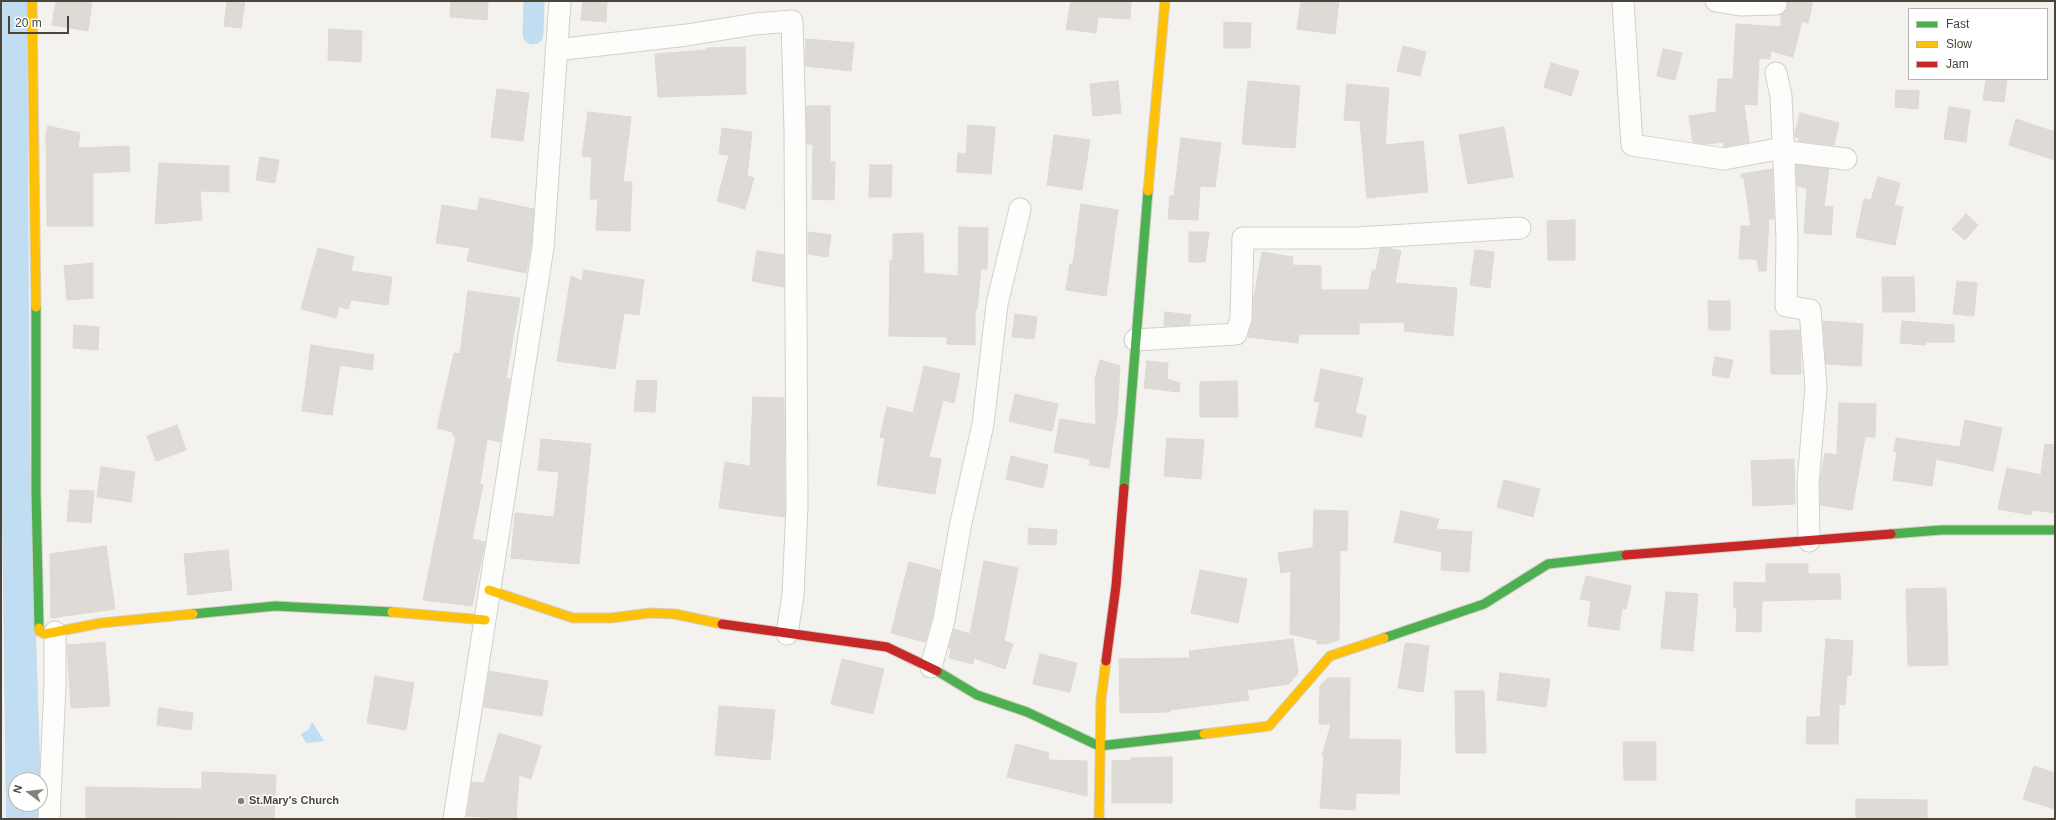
<!DOCTYPE html>
<style>
body{margin:0}
#map{position:relative;width:2056px;height:820px;overflow:hidden;background:#f4f2ee;font-family:Arial,sans-serif}
canvas{display:block}
.frame{position:absolute;inset:0;border:2px solid #4b4439;pointer-events:none}
.legend{position:absolute;left:1908px;top:8px;width:140px;height:72px;box-sizing:border-box;background:#fff;border:1px solid #b7b4b0;margin:0;padding:5px 7px;list-style:none;font-size:12px;color:#4b4439}
.legend li{display:flex;align-items:center;gap:8px;height:20px}
.legend b{width:20px;border:1px solid #b7b4b0}
.north{position:absolute;left:8px;top:772px;width:40px;height:40px;box-sizing:border-box;background:#fff;border:1px solid #b7b4b0;border-radius:50%;rotate:285deg;font-size:11px;font-weight:700;line-height:16px;text-align:center;color:#4b4439}
.north::after{content:'';display:block;margin:auto;width:14px;height:18px;background:#868178;clip-path:polygon(50% 0,100% 100%,50% 72%,0 100%)}
.scale{position:absolute;left:8px;top:16px;width:61px;height:18px;box-sizing:border-box;border:2px solid #4b4439;border-top:0;padding-left:5px;font-size:12px;line-height:14px;white-space:nowrap;color:#4b4439;-webkit-text-stroke:3px #fff;paint-order:stroke}
</style>
<div id="map">
<canvas width="2056" height="820"></canvas>
<div class="frame"></div>
<ul class="legend">
<li><b style="height:5px;background:#4caf50"></b>Fast</li>
<li><b style="height:5px;background:#ffc107"></b>Slow</li>
<li><b style="height:5px;background:#c62828"></b>Jam</li>
</ul>
<div class="north">N</div>
<div class="scale">20 m</div>
</div>
<script>
const ctx = document.querySelector('canvas').getContext('2d');
ctx.lineJoin = 'round';
function paint(path, color) { ctx.fillStyle = color; ctx.fill(path, 'evenodd'); }
const toPath = rows => new Path2D(rows.map(r => 'M' + r).join(''));
function stroke(path, color, width, dash) { ctx.strokeStyle = color; ctx.lineWidth = width; ctx.lineCap = dash ? 'butt' : 'round'; ctx.setLineDash(dash || []); ctx.stroke(path); }
function write(font, color, halo, rows, align = 'center') {
  ctx.font = font + ' Arial,sans-serif'; ctx.lineWidth = 3; ctx.setLineDash([]); ctx.textBaseline = 'middle'; ctx.strokeStyle = halo; ctx.fillStyle = color; for (const [text, x, y, turn = 0] of rows) {
    ctx.save(); ctx.translate(x, y); ctx.rotate((+turn || 0) * Math.PI / 180); ctx.textAlign = isNaN(turn) ? turn : align; if (halo) ctx.strokeText(text, 0, 0); ctx.fillText(text, 0, 0); ctx.restore();
  }
}
paint(toPath([
 [1,1,27,1,30,452,42,819,6,819,1,423],
 [16,780,40,780,40,804,16,804],
 [312,722,316,728,324,741,306,743,301,734,308,730]
]), '#c0ddf1');
stroke(toPath([
 [533,34,534,1]
]), '#c0ddf1', 21);
const building = toPath([
 [56,1,92,1,88,31,52,25,56,1],
 [227,1,245,1,241,28,224,26,227,1],
 [451,1,488,1,487,20,450,17,451,1],
 [583,1,607,1,606,22,581,20,583,1],
 [1071,1,1131,1,1130,19,1098,17,1096,33,1066,29,1071,1],
 [1301,1,1339,1,1335,34,1297,29,1301,1],
 [1787,1,1813,1,1808,23,1802,21,1793,57,1771,51,1770,59,1759,58,1757,105,1744,104,1749,142,1724,147,1723,142,1707,144,1693,142,1689,116,1716,112,1718,79,1733,79,1736,24,1781,27,1781,15,1787,9,1787,1],
 [1224,22,1251,23,1250,48,1224,48,1224,22],
 [329,29,362,31,361,62,328,60,329,29],
 [806,39,854,43,851,71,805,66,806,39],
 [1403,46,1426,52,1420,76,1397,71,1403,46],
 [745,47,746,94,658,97,655,54,707,50,707,48,745,47],
 [1663,49,1682,53,1675,80,1657,76,1663,49],
 [1551,63,1579,71,1571,96,1544,87,1551,63],
 [1986,79,2007,79,2004,102,1983,100,1986,79],
 [1118,81,1121,113,1093,116,1090,84,1118,81],
 [1248,81,1300,86,1295,148,1242,144,1248,81],
 [1347,84,1389,88,1385,145,1423,141,1428,192,1367,198,1360,121,1344,120,1347,84],
 [497,89,529,93,523,141,491,137,497,89],
 [1896,90,1919,91,1918,109,1895,107,1896,90],
 [806,106,830,106,830,162,835,162,834,200,812,199,813,144,807,144,806,106],
 [1949,107,1970,110,1966,142,1944,139,1949,107],
 [588,112,631,117,623,182,632,182,630,231,596,230,598,199,590,199,592,157,582,156,588,112],
 [1800,113,1839,123,1834,145,1798,141,1799,138,1795,137,1795,133,1800,113],
 [2016,119,2055,132,2055,160,2009,145,2016,119],
 [968,125,995,127,991,174,957,172,958,153,966,154,968,125],
 [48,126,80,133,78,148,129,146,130,171,93,173,93,226,47,226,46,134,48,126],
 [1504,127,1513,177,1468,184,1459,135,1504,127],
 [722,128,752,132,747,176,754,178,745,209,717,201,729,155,719,154,722,128],
 [1054,135,1090,140,1082,190,1047,185,1054,135],
 [1181,138,1221,143,1215,187,1200,186,1198,220,1168,219,1170,196,1174,196,1181,138],
 [260,157,279,160,275,183,256,180,260,157],
 [159,163,229,166,229,192,200,191,202,220,155,224,159,163],
 [870,165,892,165,891,197,869,197,870,165],
 [1796,165,1829,169,1824,206,1833,207,1831,235,1804,233,1807,188,1797,186,1796,165],
 [1772,169,1774,219,1769,219,1766,271,1759,271,1757,259,1739,259,1741,226,1751,226,1744,178,1741,178,1741,174,1772,169],
 [1878,177,1900,183,1894,205,1903,207,1895,245,1856,237,1864,199,1871,200,1878,177],
 [480,198,534,209,531,246,526,273,467,261,470,248,436,243,442,205,477,211,480,198],
 [1081,204,1118,210,1106,296,1066,290,1070,264,1073,264,1081,204],
 [1966,214,1978,225,1965,240,1952,229,1966,214],
 [1575,220,1575,260,1548,260,1547,221,1575,220],
 [959,227,988,228,987,269,981,269,977,309,975,309,975,345,947,344,947,337,889,336,890,260,893,260,893,234,923,233,924,273,958,276,959,227],
 [808,232,831,235,828,257,808,254,808,232],
 [1189,232,1209,232,1205,262,1189,262,1189,232],
 [318,248,354,257,351,271,392,277,388,305,351,300,348,309,339,306,336,318,301,309,318,248],
 [1386,248,1401,251,1395,283,1457,288,1453,336,1404,331,1405,322,1359,323,1359,334,1299,334,1298,343,1248,337,1253,320,1253,303,1262,252,1293,257,1292,265,1321,266,1321,290,1369,290,1372,270,1376,270,1380,249,1386,248],
 [1475,250,1494,252,1490,288,1470,285,1475,250],
 [757,251,784,255,784,287,752,281,757,251],
 [93,263,93,298,67,300,64,266,93,263],
 [584,270,644,280,639,315,624,313,615,369,557,361,571,276,582,281,584,270],
 [1882,277,1914,277,1915,312,1883,312,1882,277],
 [1957,281,1977,283,1974,316,1953,314,1957,281],
 [468,291,520,298,506,378,510,379,500,442,487,439,480,484,483,485,472,539,485,542,472,606,423,600,456,437,453,436,453,432,437,428,454,353,460,354,468,291],
 [1708,301,1730,301,1730,330,1709,330,1708,301],
 [1165,312,1191,315,1189,325,1164,326,1165,312],
 [1015,314,1037,317,1034,339,1012,337,1015,314],
 [1823,321,1863,324,1861,366,1826,364,1823,321],
 [1902,321,1954,325,1954,342,1926,342,1925,345,1900,343,1902,321],
 [74,325,99,327,98,350,73,348,74,325],
 [1800,330,1801,374,1771,374,1770,331,1800,330],
 [311,345,374,355,372,370,340,365,332,415,302,411,311,345],
 [1715,357,1733,360,1729,378,1712,375,1715,357],
 [1100,360,1120,366,1117,415,1109,468,1089,465,1090,459,1054,452,1060,419,1096,425,1095,379,1100,360],
 [1147,361,1168,363,1167,379,1180,383,1179,392,1144,388,1147,361],
 [924,366,960,374,954,403,943,400,929,457,941,459,935,494,877,485,885,438,880,437,887,407,913,413,924,366],
 [1321,369,1363,378,1355,413,1366,416,1362,437,1315,427,1320,402,1314,401,1321,369],
 [637,380,657,381,655,412,634,411,637,380],
 [1237,381,1238,417,1200,417,1200,382,1237,381],
 [1015,394,1058,404,1052,431,1009,421,1015,394],
 [753,397,784,398,785,517,719,508,725,462,750,466,753,397],
 [1839,403,1876,404,1875,437,1865,437,1852,510,1820,505,1820,480,1825,453,1837,455,1839,403],
 [1965,420,2002,428,1993,471,1936,459,1932,486,1893,480,1897,452,1894,451,1896,438,1960,447,1965,420],
 [177,425,186,450,156,461,147,436,177,425],
 [1167,438,1204,440,1201,479,1164,476,1167,438],
 [541,439,591,444,579,564,511,558,515,513,554,517,559,472,538,470,541,439],
 [2045,444,2055,445,2055,513,2032,510,2031,515,1998,509,2007,468,2041,475,2045,444],
 [1011,456,1048,465,1043,488,1006,479,1011,456],
 [1794,459,1795,504,1753,506,1751,461,1794,459],
 [101,467,135,472,131,502,97,497,101,467],
 [1504,480,1540,489,1533,517,1497,507,1504,480],
 [70,490,94,491,91,523,67,521,70,490],
 [1314,510,1348,511,1347,551,1340,550,1339,640,1325,644,1317,644,1317,640,1290,634,1291,571,1281,573,1278,553,1313,548,1314,510],
 [1401,511,1439,519,1436,529,1472,532,1469,572,1441,570,1442,552,1394,542,1401,511],
 [1029,528,1057,530,1056,545,1028,544,1029,528],
 [106,546,115,609,51,618,50,554,106,546],
 [228,550,232,590,188,595,184,554,228,550],
 [984,561,1018,568,1004,641,1013,644,1005,669,974,658,973,664,949,658,951,649,949,648,954,629,970,634,984,561],
 [909,562,940,570,932,617,925,642,891,633,909,562],
 [1766,564,1808,564,1808,574,1840,574,1841,599,1762,601,1761,632,1736,631,1737,608,1734,608,1734,582,1766,583,1766,564],
 [1200,570,1247,579,1238,623,1191,613,1200,570],
 [1586,576,1631,586,1626,609,1622,608,1619,630,1588,626,1591,601,1580,599,1586,576],
 [1946,588,1948,665,1908,666,1906,589,1946,588],
 [1666,592,1698,594,1693,651,1661,648,1666,592],
 [1293,639,1298,673,1289,684,1247,690,1249,700,1170,710,1170,712,1120,713,1119,659,1190,658,1189,651,1293,639],
 [1826,639,1853,641,1851,675,1847,675,1845,705,1839,704,1838,744,1806,744,1807,717,1820,717,1826,639],
 [105,642,110,706,71,708,67,645,105,642],
 [1408,643,1429,646,1423,692,1398,688,1405,644,1408,643],
 [1040,654,1077,663,1070,692,1033,684,1040,654],
 [842,659,884,669,873,714,831,704,842,659],
 [489,671,548,681,542,716,484,707,489,671],
 [1500,673,1550,679,1546,707,1497,700,1500,673],
 [375,676,414,683,406,730,367,723,375,676],
 [1328,678,1350,678,1349,739,1401,740,1399,794,1356,793,1355,810,1320,808,1324,757,1322,756,1331,724,1319,724,1320,686,1328,678],
 [1455,691,1484,691,1486,753,1456,753,1455,691],
 [719,706,775,710,770,760,715,755,719,706],
 [159,708,193,713,191,730,157,725,159,708],
 [499,733,541,746,531,779,519,775,516,819,467,816,472,782,484,783,499,733],
 [1623,742,1656,742,1656,780,1624,780,1623,742],
 [1016,744,1049,753,1048,760,1087,761,1087,796,1007,777,1016,744],
 [1172,757,1172,803,1112,803,1112,761,1131,760,1131,758,1172,757],
 [2034,766,2055,773,2055,809,2023,799,2034,766],
 [202,772,276,775,274,819,86,818,86,787,202,789,202,772],
 [1856,799,1927,800,1927,819,1856,819,1856,799]
]);
paint(building, '#dedbd6');
stroke(building, '#dcd9d4', 1);
const street = toPath([
 [1623,1,1632,145,1724,159,1772,150,1846,159],
 [1716,1,1740,5,1776,4],
 [556,50,687,35,755,24,792,21,795,130,797,506,793,595,787,634],
 [1776,73,1781,96,1785,185,1787,241,1786,306,1810,310,1816,388,1808,483,1809,541],
 [1135,340,1236,334,1241,319,1243,238,1358,238,1520,228],
 [931,667,944,620,960,527,983,424,997,304,1020,209],
 [49,819,55,686,55,632],
 [454,819,543,247,560,1]
]);
const fast = toPath([
 [36,307,36,493,39,628],
 [1124,488,1148,191],
 [1891,534,1941,530,2055,530],
 [193,614,275,606,392,612],
 [1384,638,1484,604,1548,564,1626,555],
 [937,671,977,695,1027,712,1099,746,1204,734]
]);
const slow = toPath([
 [32,1,36,307],
 [1148,191,1165,1],
 [489,590,573,618,611,618,650,613,675,614,722,624],
 [392,612,485,620],
 [39,628,39,631,45,634,101,623,193,614],
 [1204,734,1269,726,1330,656,1384,638],
 [1099,819,1101,700,1106,661]
]);
const jam = toPath([
 [1626,555,1891,534],
 [722,624,887,647,937,671],
 [1106,661,1116,586,1124,488]
]);
stroke(street, '#d2d0cb', 23);
stroke(fast, '#d3cfc5', 11);
stroke(slow, '#d3cfc5', 11);
stroke(jam, '#d3cfc5', 11);
stroke(street, '#fdfdfc', 21);
stroke(fast, '#4caf50', 9);
stroke(slow, '#ffc107', 9);
stroke(jam, '#c62828', 9);
for (const [x, y, r, color] of [
 [241,801,4,"#868178"]
]) { const dot = new Path2D(); dot.arc(x, y, r, 0, 2 * Math.PI); ctx.fillStyle = color; ctx.fill(dot); stroke(dot, '#fff', 1.5); }
write('bold 11px', '#4b4439', '#fff', [
 ["St.Mary's Church",249,801]
], 'left');
</script>
